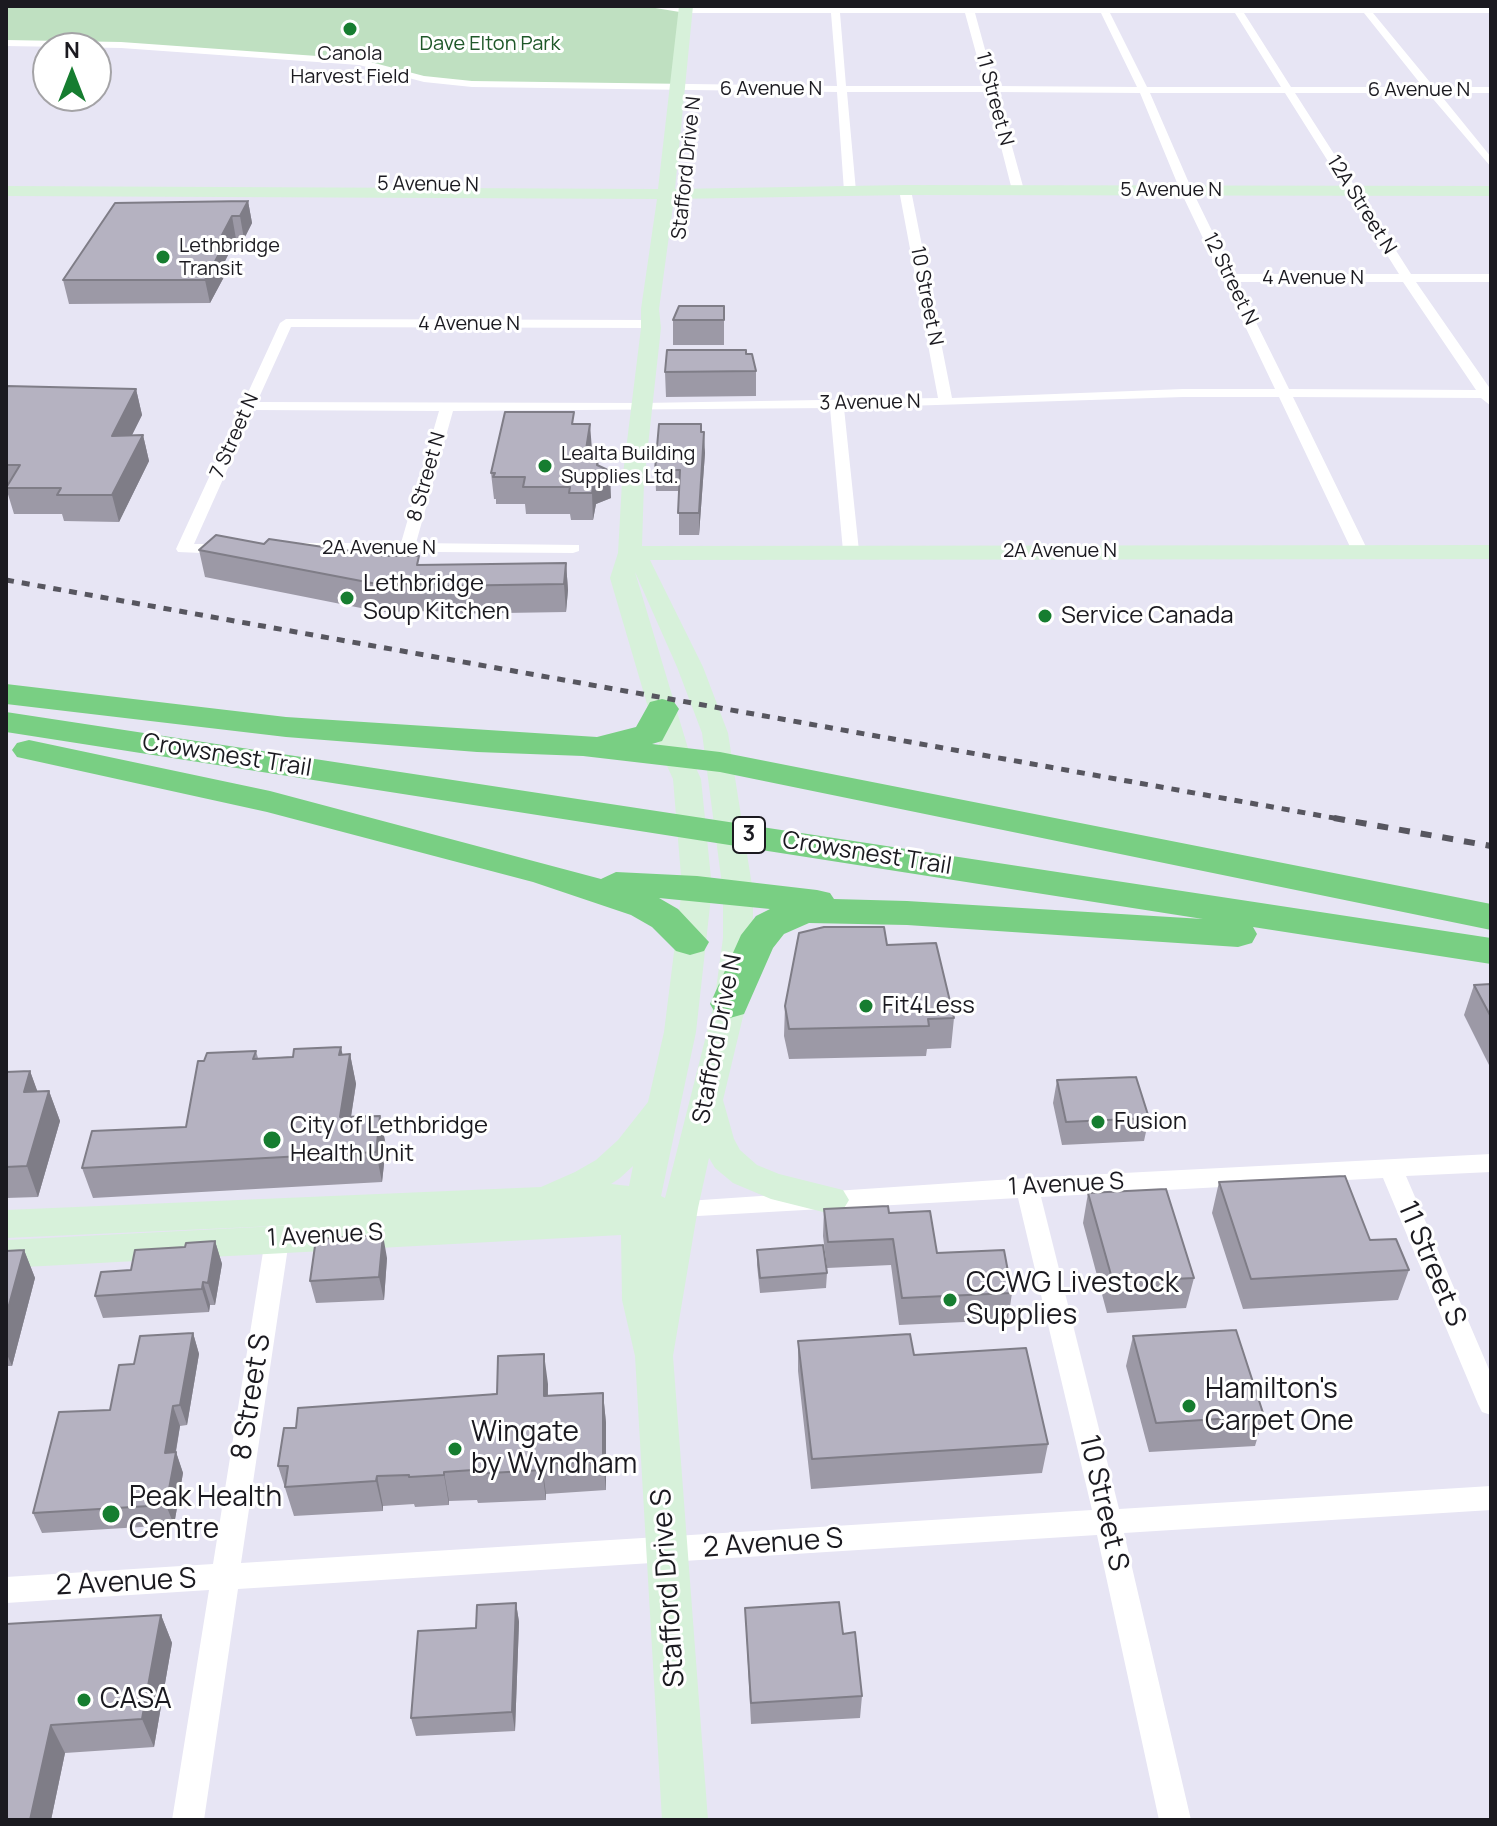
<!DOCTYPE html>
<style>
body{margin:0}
#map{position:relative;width:1497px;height:1826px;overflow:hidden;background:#e7e5f4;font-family:Manrope,sans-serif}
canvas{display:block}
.frame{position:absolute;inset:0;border:8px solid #1b1a20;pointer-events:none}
.north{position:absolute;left:32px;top:32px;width:80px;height:80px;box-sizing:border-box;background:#fff;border:2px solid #a4a3a6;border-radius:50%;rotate:0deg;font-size:22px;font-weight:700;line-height:32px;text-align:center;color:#1b1a20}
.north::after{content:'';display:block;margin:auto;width:28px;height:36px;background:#167d30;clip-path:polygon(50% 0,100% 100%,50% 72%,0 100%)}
</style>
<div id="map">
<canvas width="1497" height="1826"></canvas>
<div class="frame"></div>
<div class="north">N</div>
</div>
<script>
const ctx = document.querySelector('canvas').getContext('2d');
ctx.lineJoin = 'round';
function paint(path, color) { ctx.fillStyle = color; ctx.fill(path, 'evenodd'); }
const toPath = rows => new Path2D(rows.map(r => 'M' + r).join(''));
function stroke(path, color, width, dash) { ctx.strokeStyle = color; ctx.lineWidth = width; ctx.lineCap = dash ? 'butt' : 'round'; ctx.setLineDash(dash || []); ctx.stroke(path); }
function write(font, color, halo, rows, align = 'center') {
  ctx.font = font + ' Manrope,sans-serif'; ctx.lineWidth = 6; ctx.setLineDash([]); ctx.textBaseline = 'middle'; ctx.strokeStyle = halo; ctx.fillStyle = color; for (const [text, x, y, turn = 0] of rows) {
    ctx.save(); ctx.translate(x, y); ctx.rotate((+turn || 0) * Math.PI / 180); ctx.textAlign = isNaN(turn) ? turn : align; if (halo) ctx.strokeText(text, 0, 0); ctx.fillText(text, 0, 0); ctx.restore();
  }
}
paint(toPath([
 [6,6,647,6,686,10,677,85,440,82,376,65,95,44,92,41,6,41]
]), '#bfe0c1');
paint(toPath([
 [643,6,1491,7,1491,13,1373,13,1434,87,1491,87,1491,93,1439,93,1491,157,1491,167,1428,93,1295,93,1411,274,1491,274,1491,282,1416,282,1491,390,1491,406,1481,398,1293,397,1368,551,1360,556,1352,551,1279,397,1183,397,844,408,859,551,851,556,843,551,830,408,453,411,416,543,579,545,579,551,573,553,299,551,297,548,305,543,401,543,439,411,254,410,194,544,225,544,233,549,225,554,178,552,176,549,280,323,286,319,651,320,657,324,651,328,291,327,257,402,643,403,938,398,899,190,905,187,911,190,952,398,1183,389,1275,389,1180,190,1140,93,997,92,1024,190,1018,193,1012,190,987,92,847,92,856,191,850,194,844,191,837,92,472,87,424,82,359,65,121,48,6,46,6,40,121,42,359,59,424,76,472,81,837,86,831,13,686,13,643,6],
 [840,13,965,13,985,86,846,86,840,13],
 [975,13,1101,13,1137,87,995,86,975,13],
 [1110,13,1235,13,1281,87,1147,87,1110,13],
 [1244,13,1364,13,1423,87,1291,87,1244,13],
 [1150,93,1285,93,1399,274,1233,274,1192,190,1150,93],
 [1236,282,1403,282,1476,390,1289,389,1236,282],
 [1491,1154,1491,1172,1406,1176,1491,1374,1491,1415,1482,1412,1478,1404,1383,1178,1041,1197,1119,1509,1491,1486,1491,1510,1124,1533,1191,1820,1159,1820,1097,1535,238,1589,204,1820,172,1820,209,1590,6,1603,6,1577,213,1564,267,1227,271,1220,279,1218,287,1220,291,1227,241,1563,1092,1510,1018,1198,680,1217,672,1214,668,1208,672,1202,1027,1178,1491,1154]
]), '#fff');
paint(toPath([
 [679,6,693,6,675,189,905,185,1491,186,1491,196,905,195,674,199,659,309,661,328,644,482,642,546,1491,545,1491,559,650,560,703,667,728,733,753,892,753,938,746,1004,723,1100,734,1139,740,1150,757,1165,779,1174,843,1190,849,1200,843,1210,831,1214,771,1199,733,1183,715,1168,709,1158,698,1208,673,1356,708,1820,662,1820,635,1356,622,1300,621,1235,6,1268,6,1240,297,1225,6,1238,6,1210,541,1187,575,1172,596,1160,618,1140,648,1102,664,1032,682,888,673,779,662,755,610,578,618,553,622,482,641,328,641,309,657,199,6,196,6,186,658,189,679,6],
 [635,572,677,667,702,733,723,892,723,938,714,1004,665,1198,661,1196,696,1032,712,888,701,779,690,755,635,572],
 [633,1166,629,1186,611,1184,620,1178,633,1166]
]), '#d7f1da');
paint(toPath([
 [6,684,286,717,597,737,636,727,650,702,662,699,674,702,679,709,662,741,652,744,720,752,1491,904,1491,930,720,772,583,756,477,752,286,737,6,704,6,684],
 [6,712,1491,938,1491,964,1253,927,1257,934,1252,943,1238,947,907,925,809,923,784,934,773,948,744,1014,730,1018,716,1014,710,1004,741,935,756,916,770,909,659,898,678,909,709,942,704,951,690,955,676,951,652,927,631,915,533,882,267,812,17,757,12,750,17,743,29,740,270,791,601,879,616,872,697,876,817,890,830,893,834,899,907,901,1203,919,6,732,6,712]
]), '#79cf83');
stroke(toPath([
 [6,580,1345,820]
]), '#57565f', 5, [8, 8]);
stroke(toPath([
 [1334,818,1491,846]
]), '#57565f', 6, [11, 11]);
paint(toPath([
 [248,201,252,223,244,239,236,239,223,265,225,275,210,303,69,304,63,280],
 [724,306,724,345,673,345,673,320],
 [746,354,756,371,756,396,666,397,665,372],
 [6,386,136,389,142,415,132,435,143,435,149,461,119,522,64,521,62,514,14,514,7,491,6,491],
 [575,424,592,450,591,456,598,456,598,466,611,498,596,504,593,520,571,520,570,514,526,514,525,504,496,504,496,499,494,499,491,473],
 [701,432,705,453,699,535,679,535,679,491,656,491,655,470],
 [264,544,421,565,566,563,568,590,566,612,442,614,442,611,381,612,205,577,199,550],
 [887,945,954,1018,951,1048,927,1049,926,1056,789,1059,784,1036,785,1006],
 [1491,984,1491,1069,1464,1015,1474,985],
 [256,1051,258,1058,350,1054,356,1084,351,1117,380,1116,386,1146,382,1182,93,1198,82,1168,186,1127,204,1061],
 [30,1071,37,1091,49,1091,60,1121,38,1197,6,1198,6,1072],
 [1057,1080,1149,1118,1144,1141,1062,1145,1053,1103],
 [1219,1182,1370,1240,1409,1270,1398,1300,1243,1309,1212,1213],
 [1088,1193,1194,1278,1186,1308,1107,1313,1083,1223],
 [824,1209,937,1253,1012,1293,1008,1320,899,1325,891,1265,827,1268,823,1236],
 [215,1241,222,1264,215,1305,210,1305,209,1312,103,1318,95,1296,131,1270],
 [24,1250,35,1278,12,1366,6,1366,6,1251],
 [757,1250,827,1273,826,1288,760,1293,757,1265],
 [387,1258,384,1300,316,1303,310,1281],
 [193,1333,199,1354,187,1425,180,1426,176,1452,183,1473,174,1525,42,1533,33,1513,110,1410,134,1364],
 [1133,1336,1264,1416,1255,1446,1149,1452,1126,1366],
 [798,1341,914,1355,1048,1444,1042,1473,811,1489,798,1371],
 [548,1384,548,1395,603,1393,606,1423,606,1490,546,1494,546,1500,478,1503,477,1500,449,1501,449,1505,415,1507,414,1504,383,1506,383,1511,294,1516,278,1466,296,1428],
 [516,1603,519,1622,515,1731,416,1736,411,1718,476,1628],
 [745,1608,843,1634,862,1696,860,1718,751,1724],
 [161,1615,172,1643,154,1747,65,1753,51,1820,6,1820,6,1624]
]), '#9c99a6');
paint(toPath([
 [248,201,252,223,244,239,240,216],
 [232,216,236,239,223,265,225,275,210,303,205,280,213,252],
 [136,389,142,415,119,461,112,436],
 [590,424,592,450,587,482,585,456],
 [704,432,705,453,699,535,699,513],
 [143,435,149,461,119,522,112,495],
 [598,456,599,476,610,471,611,498,596,504,593,520,592,493],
 [566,563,568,590,566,612,564,584],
 [341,1047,347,1076,350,1054,356,1084,346,1148,340,1117,339,1055],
 [30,1071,41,1101,24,1092],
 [49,1091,60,1121,38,1197,27,1166],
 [380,1116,386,1146,382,1182,376,1152],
 [383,1235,387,1258,384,1300,379,1277],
 [215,1241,222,1264,215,1305,208,1283],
 [24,1250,35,1278,12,1366,6,1352,6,1316],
 [203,1282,210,1305,209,1312,202,1289],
 [193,1333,199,1354,187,1425,180,1405],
 [544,1354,548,1384,547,1425,544,1396],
 [603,1393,606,1423,606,1490,603,1461],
 [173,1406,180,1426,172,1473,165,1453],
 [176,1452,183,1473,174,1525,166,1505],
 [542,1464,546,1494,546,1500,542,1470],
 [444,1472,449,1501,449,1505,444,1475],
 [377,1476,383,1506,383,1511,376,1481],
 [516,1603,519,1622,515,1731,512,1712],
 [161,1615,172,1643,154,1747,142,1719],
 [51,1725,65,1753,51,1820,30,1820]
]), '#7f7d87');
const building = toPath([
 [248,201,240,216,232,216,213,252,220,252,205,280,63,280,115,203,248,201],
 [679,306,724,306,724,320,673,320,679,306],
 [667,350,746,350,746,354,752,354,756,371,665,372,667,350],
 [6,386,136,389,112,436,143,435,112,495,57,495,61,488,6,488,20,465,6,465,6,386],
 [505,412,574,412,572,424,590,424,585,456,598,456,597,465,610,471,595,478,592,493,569,493,570,487,523,487,525,477,493,477,495,473,491,473,505,412],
 [659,424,701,424,701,432,704,432,699,513,678,513,680,470,655,470,659,424],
 [216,535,264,544,269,539,384,556,419,556,417,565,566,563,564,584,439,586,439,584,377,584,199,550,216,535],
 [824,927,884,927,887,945,936,943,954,1018,928,1019,929,1026,789,1029,785,1006,799,933,824,927],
 [1491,984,1491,1017,1474,985,1491,984],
 [341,1047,339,1055,350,1054,340,1117,380,1116,376,1152,82,1168,92,1131,186,1127,198,1061,204,1061,207,1053,256,1051,253,1059,293,1057,294,1049,341,1047],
 [30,1071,24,1092,49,1091,27,1166,6,1167,6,1072,30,1071],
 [1136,1077,1149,1118,1066,1122,1057,1080,1136,1077],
 [1345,1176,1370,1240,1396,1239,1409,1270,1251,1279,1219,1182,1345,1176],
 [1166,1189,1194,1278,1113,1282,1088,1193,1166,1189],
 [888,1206,889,1213,930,1211,937,1253,1004,1250,1012,1293,902,1298,893,1239,828,1242,824,1209,888,1206],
 [383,1235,379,1277,310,1281,316,1239,383,1235],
 [215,1241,208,1283,203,1282,202,1289,95,1296,101,1272,131,1270,135,1250,185,1247,186,1243,215,1241],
 [823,1245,827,1273,760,1278,757,1250,823,1245],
 [24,1250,6,1316,6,1251,24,1250],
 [1236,1330,1264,1416,1156,1423,1133,1336,1236,1330],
 [193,1333,180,1405,173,1406,165,1453,176,1452,166,1505,33,1513,59,1412,110,1410,119,1365,134,1364,140,1336,193,1333],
 [910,1334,914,1355,1026,1348,1048,1444,812,1459,798,1341,910,1334],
 [544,1354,544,1396,603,1393,603,1461,542,1464,542,1470,473,1474,473,1470,444,1472,444,1475,409,1477,409,1475,377,1476,376,1481,285,1487,288,1466,278,1466,284,1428,296,1428,298,1408,497,1394,498,1356,544,1354],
 [839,1602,843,1634,855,1632,862,1696,751,1703,745,1608,839,1602],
 [516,1603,512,1712,411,1718,418,1631,476,1628,477,1605,516,1603],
 [161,1615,142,1719,51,1725,30,1820,6,1820,6,1624,161,1615]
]);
paint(building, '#b5b2c1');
stroke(building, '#7f7d87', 2);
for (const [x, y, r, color] of [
 [350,29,8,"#167d30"],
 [163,257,8,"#167d30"],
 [545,466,8,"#167d30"],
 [347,598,8,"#167d30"],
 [1045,616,8,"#167d30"],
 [866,1006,8,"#167d30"],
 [1098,1122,8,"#167d30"],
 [272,1140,10,"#167d30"],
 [950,1300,8,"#167d30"],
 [1189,1406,8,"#167d30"],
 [455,1449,8,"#167d30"],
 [111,1514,10,"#167d30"],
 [84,1700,8,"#167d30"]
]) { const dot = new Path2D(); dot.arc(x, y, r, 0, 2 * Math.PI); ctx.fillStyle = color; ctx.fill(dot); stroke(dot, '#fff', 3); }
write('20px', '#1f5829', '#fff', [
 ["Dave Elton Park",490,44]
]);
write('20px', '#1b1a20', '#fff', [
 ["Canola",350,54,"center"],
 ["Harvest Field",350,77,"center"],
 ["Lethbridge",179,246],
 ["Transit",179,269],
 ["Lealta Building",561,454],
 ["Supplies Ltd.",561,477]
], 'left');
write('20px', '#1b1a20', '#fff', [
 ["6 Avenue N",771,89],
 ["6 Avenue N",1419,90],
 ["11 Street N",994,99,75],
 ["Stafford Drive N",687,168,-84],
 ["5 Avenue N",428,185,1],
 ["5 Avenue N",1171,190],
 ["12A Street N",1361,205,58],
 ["4 Avenue N",1313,278],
 ["12 Street N",1230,279,64],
 ["10 Street N",926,296,79],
 ["4 Avenue N",469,324],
 ["3 Avenue N",870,403,-1],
 ["7 Street N",235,436,-66],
 ["8 Street N",427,477,-74],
 ["2A Avenue N",379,548],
 ["2A Avenue N",1060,551]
]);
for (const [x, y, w] of [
 [749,835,32]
]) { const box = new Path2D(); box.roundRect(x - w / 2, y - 18, w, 36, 6); ctx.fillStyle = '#fff'; ctx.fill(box); stroke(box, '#1b1a20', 2); }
write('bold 22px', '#1b1a20', null, [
 ["3",749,835]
]);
write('24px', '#1b1a20', '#fff', [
 ["Lethbridge",363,584],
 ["Soup Kitchen",363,612],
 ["Service Canada",1061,616],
 ["Fit4Less",882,1006],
 ["Fusion",1114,1122],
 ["City of Lethbridge",290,1126],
 ["Health Unit",290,1154]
], 'left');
write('24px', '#1b1a20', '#fff', [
 ["Crowsnest Trail",227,756,9],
 ["Crowsnest Trail",867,854,9],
 ["Stafford Drive N",718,1039,-79],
 ["1 Avenue S",1066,1185,-3],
 ["1 Avenue S",325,1236,-3]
]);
write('28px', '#1b1a20', '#fff', [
 ["11 Street S",1431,1264,67],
 ["8 Street S",252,1397,-81],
 ["10 Street S",1103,1503,77],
 ["2 Avenue S",773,1544,-4],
 ["2 Avenue S",126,1583,-3],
 ["Stafford Drive S",669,1588,-94]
]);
write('28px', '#1b1a20', '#fff', [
 ["CCWG Livestock",966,1284],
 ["Supplies",966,1316],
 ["Hamilton's",1205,1390],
 ["Carpet One",1205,1422],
 ["Wingate",471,1433],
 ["by Wyndham",471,1465],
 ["Peak Health",129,1498],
 ["Centre",129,1530],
 ["CASA",100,1700]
], 'left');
</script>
